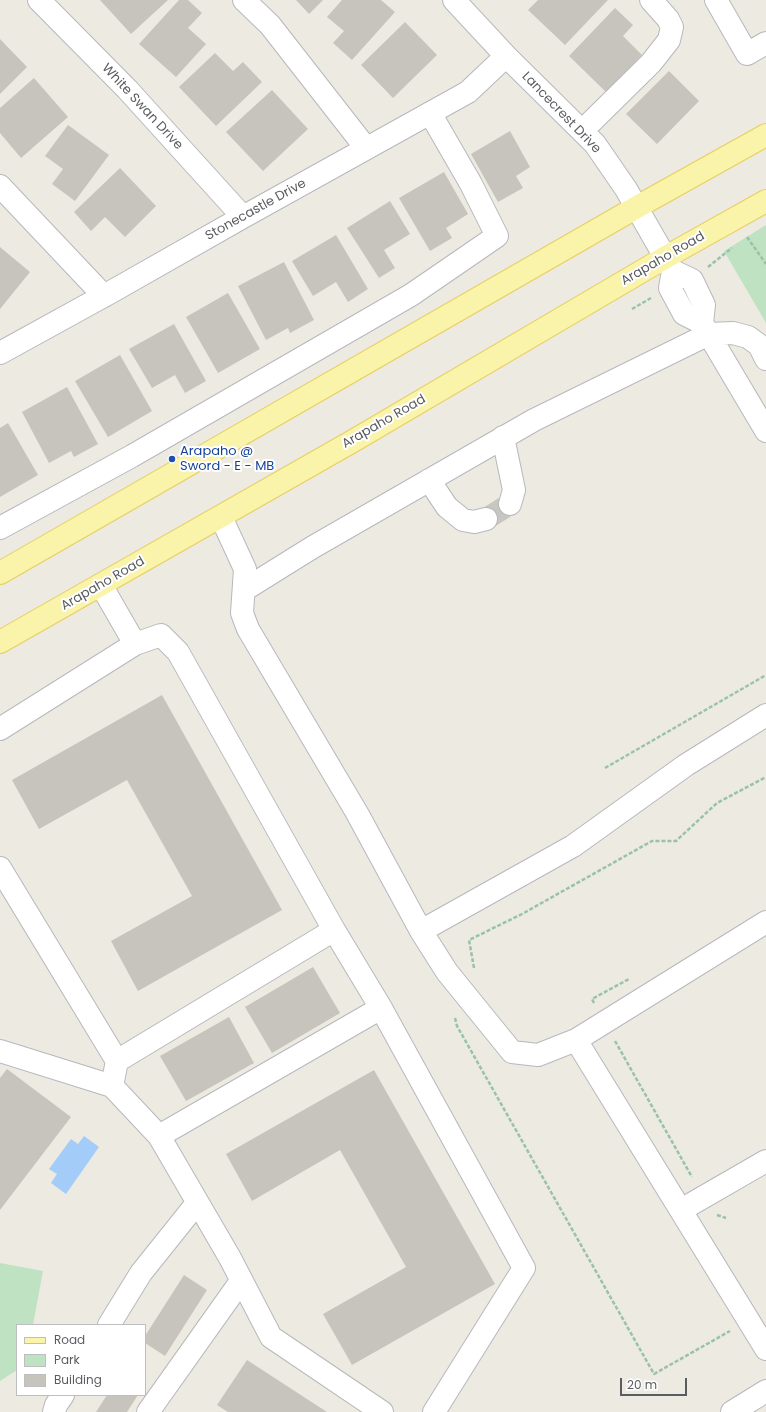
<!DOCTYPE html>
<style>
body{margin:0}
#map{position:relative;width:766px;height:1412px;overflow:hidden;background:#eceae1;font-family:Poppins,sans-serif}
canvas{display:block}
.legend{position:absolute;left:16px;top:1324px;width:130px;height:72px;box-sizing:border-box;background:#fff;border:1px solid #bdbec0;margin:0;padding:5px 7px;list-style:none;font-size:12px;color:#5a5c61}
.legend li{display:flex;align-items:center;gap:8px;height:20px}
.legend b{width:20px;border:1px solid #bdbec0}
.scale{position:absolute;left:620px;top:1378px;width:67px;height:18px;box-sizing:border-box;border:2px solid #5a5c61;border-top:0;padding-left:5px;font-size:12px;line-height:14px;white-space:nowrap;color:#5a5c61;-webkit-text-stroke:3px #fff;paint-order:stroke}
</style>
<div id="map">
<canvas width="766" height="1412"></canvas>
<ul class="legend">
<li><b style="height:5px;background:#f9f4a9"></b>Road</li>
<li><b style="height:11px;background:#bfe2c2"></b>Park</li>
<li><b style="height:11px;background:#c7c4be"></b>Building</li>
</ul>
<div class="scale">20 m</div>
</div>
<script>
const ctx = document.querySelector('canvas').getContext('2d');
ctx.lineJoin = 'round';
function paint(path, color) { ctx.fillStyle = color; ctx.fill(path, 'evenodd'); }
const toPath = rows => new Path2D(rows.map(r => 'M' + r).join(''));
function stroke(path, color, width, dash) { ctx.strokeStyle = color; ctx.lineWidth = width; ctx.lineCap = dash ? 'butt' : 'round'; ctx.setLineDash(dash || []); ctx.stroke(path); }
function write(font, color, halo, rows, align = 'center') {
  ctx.font = font + ' Poppins,sans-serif'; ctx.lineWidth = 4; ctx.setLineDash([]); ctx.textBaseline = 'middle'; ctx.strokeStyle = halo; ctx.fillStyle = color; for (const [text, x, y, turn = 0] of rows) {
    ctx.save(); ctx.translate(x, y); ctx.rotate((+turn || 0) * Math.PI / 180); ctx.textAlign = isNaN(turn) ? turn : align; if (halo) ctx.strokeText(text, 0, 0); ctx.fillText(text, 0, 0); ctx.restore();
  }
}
paint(toPath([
 [766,225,766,323,724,251],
 [0,1263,43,1271,33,1325,17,1325,17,1370,0,1381]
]), '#bfe2c2');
paint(toPath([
 [84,1136,99,1147,66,1194,51,1183,57,1174,49,1169,71,1139,78,1144]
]), '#a4ccf9');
paint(toPath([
 [100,0,168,0,131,34],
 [179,0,188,0,202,13,188,28,206,44,176,77,139,44],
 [296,0,323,0,309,14],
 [342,0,381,0,395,12,352,60,333,43,344,31,327,17],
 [538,0,608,0,565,45,528,10],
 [615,8,633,25,623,36,642,55,606,92,569,56],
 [405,22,437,55,393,98,361,65],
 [0,39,27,67,0,94],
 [215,53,233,71,243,62,262,82,216,126,179,87],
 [669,71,699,101,657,144,626,114],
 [34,78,68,117,21,158,0,133,0,108],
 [272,90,308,129,263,171,226,132],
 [68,125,109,155,75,201,52,184,63,169,45,156],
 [510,131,530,167,516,176,523,188,498,202,471,154],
 [120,168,156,206,125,237,105,217,91,231,74,212],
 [444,172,468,214,446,228,452,238,430,251,399,198],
 [390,201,410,234,384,250,395,268,379,278,347,228],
 [336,235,368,289,348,302,336,282,313,296,292,261],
 [0,247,30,272,0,309],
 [284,262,314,320,290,333,288,328,266,340,238,286],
 [228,293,260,349,218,373,186,317],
 [174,324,206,381,185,393,175,375,152,388,129,349],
 [120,355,152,411,108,437,75,381],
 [67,387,98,444,74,457,71,451,49,463,22,412],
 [8,423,38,475,0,497,0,428],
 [162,695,282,910,138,991,111,941,192,896,127,780,39,829,12,780],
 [313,967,340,1013,272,1053,245,1007],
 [229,1017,254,1063,186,1101,160,1056],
 [7,1069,71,1117,0,1210,0,1078],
 [374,1070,495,1284,352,1365,323,1314,406,1267,340,1150,252,1201,226,1154],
 [184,1275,207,1290,165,1356,145,1343,145,1336],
 [247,1360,327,1412,228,1412,217,1405],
 [107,1395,138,1395,127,1412,96,1412]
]), '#c7c4be');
stroke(toPath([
 [486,519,510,504]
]), '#c8c6c1', 22, [22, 11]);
const minor = toPath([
 [39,0,127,89,243,217],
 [244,0,270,25,366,148],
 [454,0,506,56,595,144,626,189,673,271,692,280,704,305,702,323],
 [716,0,747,54,766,43],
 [582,131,651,63,669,40,672,27,668,19,651,0],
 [0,186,104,296],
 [673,271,670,288,684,314,702,323,766,431],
 [0,353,111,292,243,217,468,92,506,56],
 [503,437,514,490,510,504],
 [429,480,447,507,463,520,474,522,486,519],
 [221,517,245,569,242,613,248,629,357,813,421,931,573,846,686,765,766,715],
 [0,528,132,456,411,295,497,236,471,184,430,113],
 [101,585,135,644],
 [244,590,313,547,534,420,709,334,733,333,748,337,759,345,766,359],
 [0,729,135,644,161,635,178,652,334,930],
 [0,868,117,1061],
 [421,931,447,972,512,1052,538,1055,576,1040,766,922],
 [381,1008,524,1268,434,1412],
 [576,1040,766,1349],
 [0,1051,112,1086,159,1136,230,1258,271,1337,382,1412],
 [112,1086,117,1061,334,930,381,1008,159,1136],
 [681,1210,766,1161],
 [109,1325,141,1273,197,1203],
 [54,1412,56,1405,63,1395],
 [148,1412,241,1281],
 [732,1412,766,1391]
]);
const major = toPath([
 [0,573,637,207,766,135],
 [0,642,353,441,666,257,766,201]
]);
stroke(minor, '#b7b8bd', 24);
stroke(major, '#e8ce5e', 24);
stroke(toPath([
 [747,237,766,264],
 [708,267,732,248],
 [632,309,651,298],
 [605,768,766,675],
 [474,968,469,940,522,914,652,841,676,841,717,803,766,777],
 [594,1003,592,999,629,979],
 [455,1018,457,1026,654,1374,730,1331],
 [615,1041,692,1177],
 [717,1215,726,1218]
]), '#99c2a8', 2.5, [4, 2]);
stroke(minor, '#fff', 22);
stroke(major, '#f9f4a9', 22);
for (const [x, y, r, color] of [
 [172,459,4,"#1a4fb4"]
]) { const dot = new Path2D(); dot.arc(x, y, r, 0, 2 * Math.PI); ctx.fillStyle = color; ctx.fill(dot); stroke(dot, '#fff', 1.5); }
write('13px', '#5a5c61', '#fff', [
 ["White Swan Drive",142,107,47],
 ["Lancecrest Drive",561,113,46],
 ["Stonecastle Drive",256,210,-29],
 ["Arapaho Road",663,259,-30],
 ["Arapaho Road",384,422,-30],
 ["Arapaho Road",103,584,-30]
]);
write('13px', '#164399', '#fff', [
 ["Arapaho @",180,452],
 ["Sword - E - MB",180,467]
], 'left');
</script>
